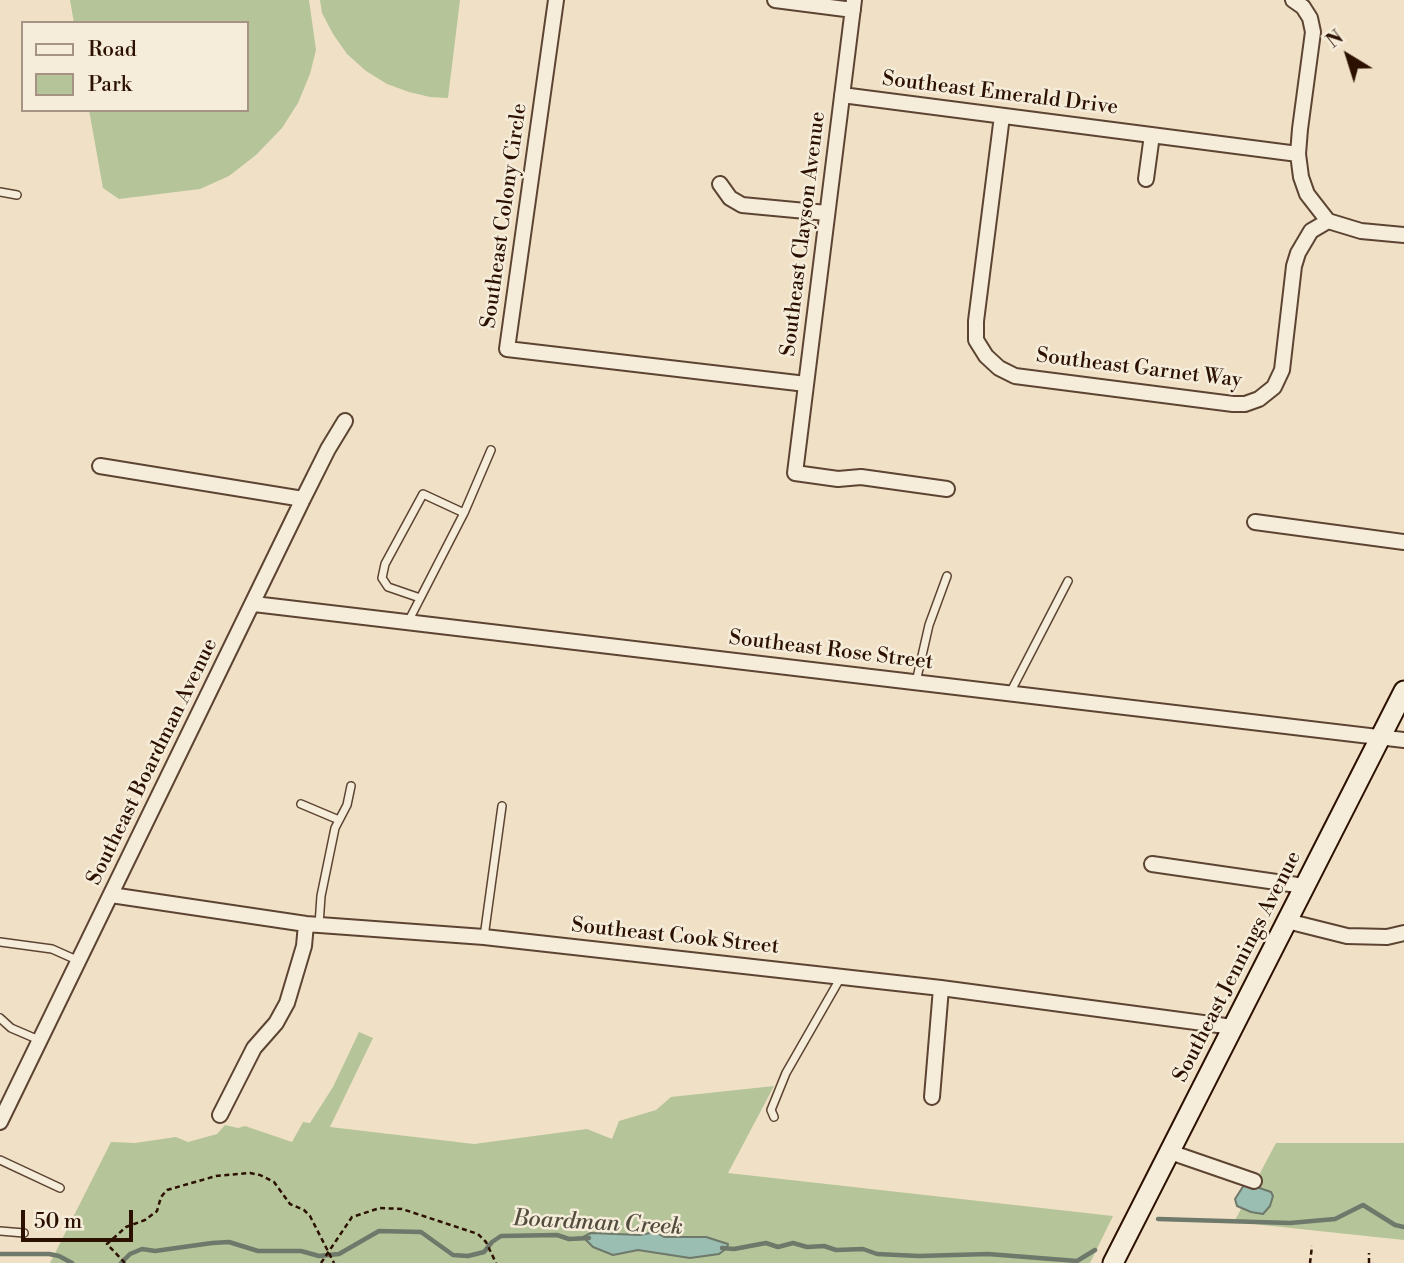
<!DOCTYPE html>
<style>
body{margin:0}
#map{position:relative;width:1404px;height:1263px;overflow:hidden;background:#f0e1c6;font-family:"Libre Bodoni",serif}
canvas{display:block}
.legend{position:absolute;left:21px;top:21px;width:228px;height:91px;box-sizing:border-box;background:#f5ecda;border:2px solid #a59483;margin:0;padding:9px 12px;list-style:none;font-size:21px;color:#2c1000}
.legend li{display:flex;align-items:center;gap:14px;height:35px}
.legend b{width:35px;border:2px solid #a59483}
.north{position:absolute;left:1313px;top:21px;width:70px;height:70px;-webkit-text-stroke:5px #f5ecda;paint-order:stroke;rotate:322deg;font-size:19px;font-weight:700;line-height:28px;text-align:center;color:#2c1000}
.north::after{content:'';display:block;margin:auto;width:24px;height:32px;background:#2c1000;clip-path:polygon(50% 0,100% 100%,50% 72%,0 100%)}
.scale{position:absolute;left:21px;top:1210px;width:112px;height:32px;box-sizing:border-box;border:4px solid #2c1000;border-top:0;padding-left:9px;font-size:21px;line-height:24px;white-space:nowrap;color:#2c1000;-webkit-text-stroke:5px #f5ecda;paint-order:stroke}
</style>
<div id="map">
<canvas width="1404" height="1263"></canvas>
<ul class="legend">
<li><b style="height:9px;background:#f5ecda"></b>Road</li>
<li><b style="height:19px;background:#b5c499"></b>Park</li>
</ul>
<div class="north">N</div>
<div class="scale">50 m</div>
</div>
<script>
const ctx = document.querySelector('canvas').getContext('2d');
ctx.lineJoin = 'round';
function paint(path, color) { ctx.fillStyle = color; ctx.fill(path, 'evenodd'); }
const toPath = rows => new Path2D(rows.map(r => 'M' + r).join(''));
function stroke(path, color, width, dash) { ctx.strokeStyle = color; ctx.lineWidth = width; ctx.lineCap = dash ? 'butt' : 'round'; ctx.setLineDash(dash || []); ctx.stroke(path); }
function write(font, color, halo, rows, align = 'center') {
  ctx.font = font + ' "Libre Bodoni",serif'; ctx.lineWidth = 5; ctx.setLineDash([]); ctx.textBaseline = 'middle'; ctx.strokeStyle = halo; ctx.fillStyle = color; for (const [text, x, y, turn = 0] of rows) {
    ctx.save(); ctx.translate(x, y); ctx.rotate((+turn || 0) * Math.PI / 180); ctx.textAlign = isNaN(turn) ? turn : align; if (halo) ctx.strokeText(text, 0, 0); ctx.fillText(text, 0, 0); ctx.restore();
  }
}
paint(toPath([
 [70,0,309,0,316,50,310,74,298,103,282,128,256,155,229,176,200,189,119,199,103,188,89,110,247,110,247,23,74,23],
 [320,0,460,0,448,98,430,97,409,92,387,84,366,71,347,54,333,34,322,13],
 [359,1032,373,1038,330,1127,474,1144,587,1129,612,1139,619,1121,656,1110,671,1097,774,1086,728,1173,1113,1216,1090,1263,50,1263,111,1142,135,1143,176,1137,188,1142,217,1134,225,1125,238,1128,245,1126,292,1142,303,1122,310,1123,333,1087],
 [1276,1143,1404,1143,1404,1240,1234,1222]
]), '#b5c499');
const water = toPath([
 [1248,1184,1271,1192,1273,1196,1270,1206,1263,1214,1251,1212,1237,1206,1235,1199,1244,1185,1248,1184],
 [655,1232,664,1237,706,1237,728,1244,727,1248,719,1254,690,1258,638,1250,613,1255,593,1247,583,1237,591,1233,640,1235,655,1232]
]);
paint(water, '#9abeb2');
stroke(water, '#6e786b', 2);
stroke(toPath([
 [1158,1219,1290,1223,1335,1219,1363,1205,1395,1225,1404,1227],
 [722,1248,734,1249,766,1243,778,1247,793,1243,807,1247,824,1246,836,1250,863,1249,877,1254,919,1256,988,1254,1077,1261,1095,1250],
 [0,1254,49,1254,59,1256,72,1263],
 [121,1263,130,1254,142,1249,155,1251,212,1243,229,1242,258,1251,301,1251,319,1256,339,1254,379,1231,421,1232,453,1255,468,1256,484,1252,492,1242,501,1236,557,1235,569,1239,589,1238]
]), '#6e786b', 4.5);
const lane = toPath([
 [0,192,17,195],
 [464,513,491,450],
 [408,622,464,513,423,494,385,564,382,578,388,587,420,598],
 [916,682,929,625,947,576],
 [1010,693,1068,581],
 [301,804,339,820],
 [319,925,321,896,335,828,347,805,351,786],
 [484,937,502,806],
 [0,942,52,949,79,961],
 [0,1018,11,1028,39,1040],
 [774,1117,771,1110,786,1073,841,977],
 [0,1160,60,1188],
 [0,1231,24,1233]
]);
const street = toPath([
 [556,0,507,349,806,384],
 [775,0,853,10],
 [854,0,795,473,838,479,861,477,947,489],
 [1293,0,1303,7,1310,18,1313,32,1300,129,1298,154,1301,177,1307,194,1328,221],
 [842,95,1298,154],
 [1002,116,976,321,976,340,986,356,999,368,1015,376,1233,404,1245,404,1259,399,1274,387,1282,370,1294,266,1298,253,1311,231,1328,221],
 [1146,179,1152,135],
 [720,184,730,198,742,205,827,213],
 [1328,221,1361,231,1404,235],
 [100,466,303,499],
 [1255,522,1404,542],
 [254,604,1404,740],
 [1152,864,1304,886],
 [111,895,306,924,484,937,941,988,1233,1027],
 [1287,921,1347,936,1387,937,1404,933],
 [932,1097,941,988],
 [220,1115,254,1048,276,1023,287,1003,304,946,306,924],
 [0,1122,303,499,328,449,345,421],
 [1170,1152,1254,1181]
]);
const secondary = toPath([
 [1113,1263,1404,691]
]);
stroke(lane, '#5d4432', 10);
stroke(street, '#5d4432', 18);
stroke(secondary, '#2c1000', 23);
stroke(toPath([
 [125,1263,107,1244,126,1227,145,1220,157,1211,161,1197,167,1190,216,1176,250,1173,260,1175,274,1182,290,1204,304,1210,310,1216,334,1263],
 [321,1263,352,1217,380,1208,402,1209,478,1234,486,1242,496,1263],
 [1310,1263,1312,1246],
 [1369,1263,1369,1253]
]), '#2c1000', 2.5, [5, 3.5]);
stroke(lane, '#f5ecda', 7);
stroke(street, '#f5ecda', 14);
stroke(secondary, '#f5ecda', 19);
write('21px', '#2c1000', '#f5ecda', [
 ["Southeast Emerald Drive",1000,94,7],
 ["Southeast Colony Circle",505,216,-82],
 ["Southeast Clayson Avenue",804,234,-83],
 ["Southeast Garnet Way",1139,369,7],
 ["Southeast Rose Street",831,651,7],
 ["Southeast Boardman Avenue",153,762,-64],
 ["Southeast Cook Street",675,937,6],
 ["Southeast Jennings Avenue",1238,967,-63]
]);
write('italic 23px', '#524d3e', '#f5ecda', [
 ["Boardman Creek",598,1224,3]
]);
</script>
